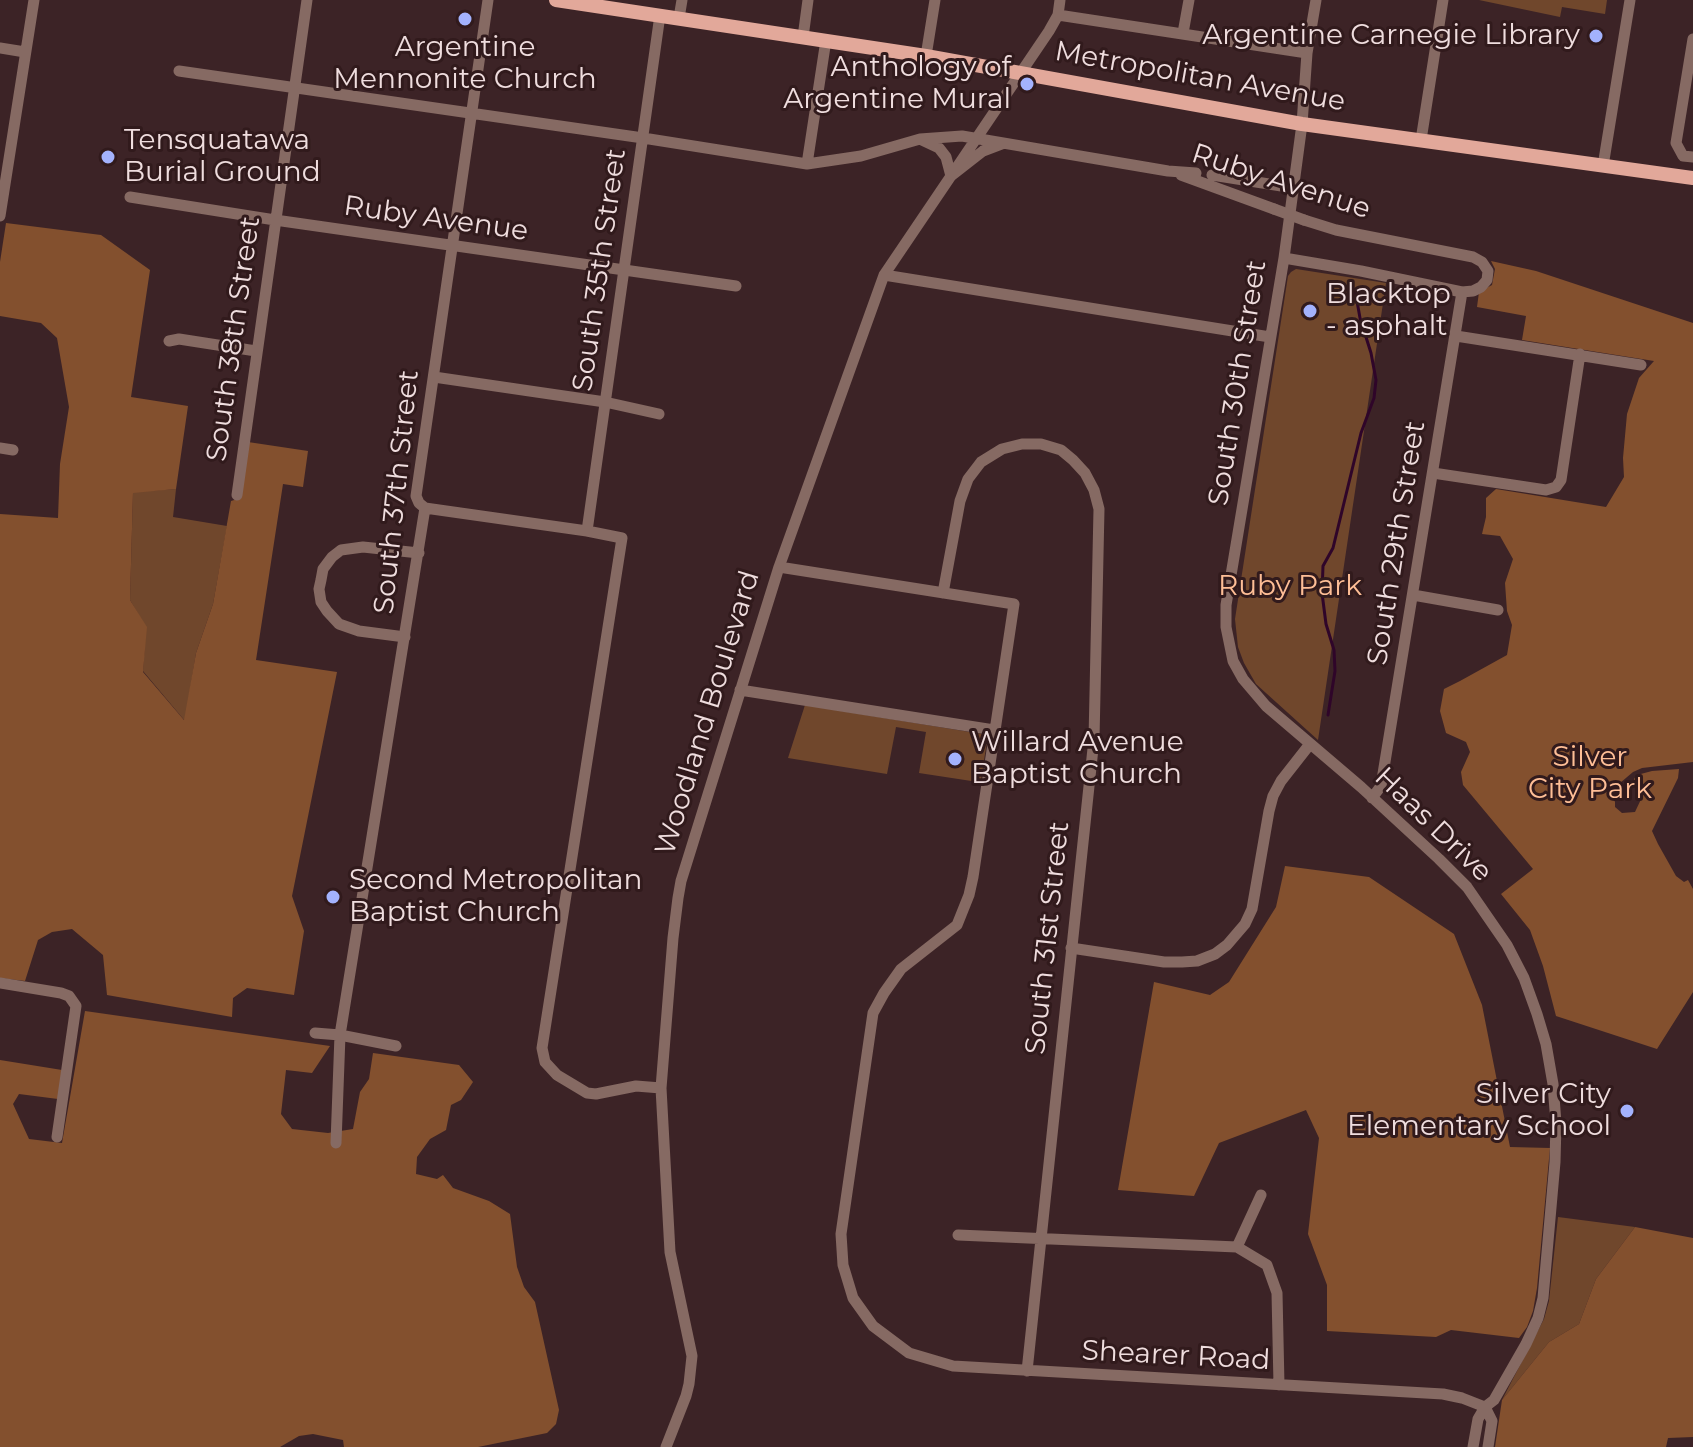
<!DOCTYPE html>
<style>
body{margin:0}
canvas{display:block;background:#3c2326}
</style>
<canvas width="1693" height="1447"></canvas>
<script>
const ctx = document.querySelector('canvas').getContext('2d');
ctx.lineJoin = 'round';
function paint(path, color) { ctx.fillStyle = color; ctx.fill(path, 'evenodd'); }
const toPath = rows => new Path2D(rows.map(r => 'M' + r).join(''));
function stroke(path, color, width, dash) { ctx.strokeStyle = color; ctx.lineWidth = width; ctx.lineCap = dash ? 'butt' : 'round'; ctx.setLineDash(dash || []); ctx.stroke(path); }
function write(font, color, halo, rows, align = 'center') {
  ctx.font = font + ' Montserrat,sans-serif'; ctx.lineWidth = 6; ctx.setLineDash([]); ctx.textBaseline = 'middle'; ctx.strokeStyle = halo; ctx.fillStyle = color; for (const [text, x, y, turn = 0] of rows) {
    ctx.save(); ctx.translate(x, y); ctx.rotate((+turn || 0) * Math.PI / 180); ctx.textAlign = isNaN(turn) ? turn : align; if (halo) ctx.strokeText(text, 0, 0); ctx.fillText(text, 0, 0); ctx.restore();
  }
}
paint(toPath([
 [1479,0,1607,0,1605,14,1562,7,1560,17],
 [1296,269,1386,283,1318,740,1256,684,1244,663,1238,647,1235,619,1288,276,1291,272],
 [176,489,173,517,227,526,213,604,196,653,185,721,143,671,146,627,130,600,133,492],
 [805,705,982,734,985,736,987,741,981,780,978,782,919,773,926,732,896,727,887,774,788,758],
 [1558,1217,1635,1227,1596,1279,1579,1324,1549,1342,1502,1400,1544,1319,1549,1301]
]), '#70472c');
paint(toPath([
 [6,223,101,235,150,270,131,397,188,406,176,489,133,493,130,600,147,627,143,672,184,720,196,653,213,604,231,501,241,498,248,442,308,451,303,487,283,484,256,660,337,672,292,896,304,931,294,995,247,988,233,998,232,1017,107,995,103,955,72,929,52,932,38,940,25,981,0,978,0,514,58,518,60,464,69,407,57,338,41,323,0,316,0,262],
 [1491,261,1536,271,1693,323,1693,762,1642,768,1633,772,1620,783,1612,795,1615,802,1615,807,1622,813,1635,812,1643,795,1634,779,1637,775,1652,771,1679,769,1678,778,1652,831,1658,844,1676,876,1684,882,1688,880,1693,889,1693,992,1657,1049,1556,1016,1543,966,1530,930,1501,894,1533,869,1463,785,1461,772,1470,752,1466,742,1446,733,1440,711,1444,689,1460,681,1507,655,1512,625,1507,611,1505,583,1513,559,1500,536,1482,534,1486,517,1486,498,1496,489,1606,507,1624,477,1623,458,1627,414,1639,378,1654,361,1522,340,1526,316,1477,307,1479,292,1492,285,1495,269],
 [1285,866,1369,877,1454,934,1482,1005,1510,1147,1550,1148,1537,1288,1533,1311,1527,1327,1519,1338,1451,1330,1436,1337,1327,1331,1327,1285,1308,1234,1319,1138,1306,1110,1219,1143,1194,1196,1118,1190,1154,982,1210,995,1229,982,1276,907],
 [85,1011,330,1046,312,1073,286,1070,281,1114,292,1129,328,1133,353,1129,360,1092,369,1079,373,1053,459,1065,473,1082,461,1100,451,1105,446,1130,430,1139,417,1157,416,1174,437,1179,443,1175,453,1188,489,1201,510,1214,517,1267,524,1287,535,1302,559,1410,556,1424,547,1433,478,1447,344,1447,343,1440,313,1434,299,1436,280,1447,0,1447,0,1060,62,1070,58,1099,19,1094,13,1104,29,1139,62,1143],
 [1635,1227,1693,1238,1693,1437,1668,1438,1666,1447,1495,1447,1502,1400,1549,1342,1579,1324,1596,1279]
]), '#83502e');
stroke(toPath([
 [1328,715,1335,671,1334,650,1326,624,1322,593,1323,566,1333,548,1361,433,1374,398,1376,380,1371,353,1360,318,1355,290]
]), '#2f0529', 3);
stroke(toPath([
 [1316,0,1307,53,1302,124,1284,258,1226,605,1226,627,1233,661,1243,679,1266,706,1361,787,1439,859,1467,887,1507,945,1524,978,1537,1014,1546,1044,1553,1084,1556,1123,1555,1162,1543,1298,1538,1318,1526,1344,1494,1400,1485,1407,1478,1419,1473,1447],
 [1058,15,1307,53],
 [679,18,682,0],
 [1183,33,1189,0],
 [803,37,808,0],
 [1693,39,1676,143,1683,156,1693,157],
 [0,48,25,52],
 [926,56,935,0],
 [179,71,643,138,807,164,861,156,920,139,962,136,1168,171,1196,173],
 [922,140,939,148,946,157,951,176,983,151,1004,143],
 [1421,140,1443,0],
 [807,164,826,40],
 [1603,166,1630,0],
 [1181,175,1274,209],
 [1212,175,1294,188],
 [130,197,275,220,736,286],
 [0,216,34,0],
 [1284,258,1361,271,1462,292,1473,291,1481,287,1487,280,1488,271,1482,262,1473,257,1336,230,1304,220],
 [884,275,1270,337],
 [1456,336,1641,365],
 [169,341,179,339,256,351],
 [434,377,605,402,659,414],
 [0,448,13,450],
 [1433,473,1546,490,1556,487,1561,480,1580,354],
 [237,495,307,0],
 [425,508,587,531,622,538,542,1048,545,1062,557,1075,587,1093,596,1094,636,1086,661,1088],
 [425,508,419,503,416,496,488,0],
 [587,531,660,15],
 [779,567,1014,604,973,877,969,895,957,925,901,969,884,993,873,1013,841,1234,843,1265,853,1298,873,1326,909,1353,953,1366,1443,1394,1462,1398,1485,1407],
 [943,593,960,501,968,479,981,462,1002,449,1022,444,1041,444,1061,450,1073,460,1085,473,1094,490,1099,509,1094,739,1027,1371],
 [1413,595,1498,610],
 [405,637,359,631,339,624,327,611,321,602,319,589,321,580,323,569,332,557,341,550,363,547,419,553],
 [740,690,994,730],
 [1372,798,1381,786,1462,292],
 [1071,948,1164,962,1182,962,1197,961,1215,954,1227,945,1245,924,1252,909,1269,811,1273,796,1281,781,1310,744],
 [0,983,61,993,69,996,76,1006,57,1137],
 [315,1033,340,1035,396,1046],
 [336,1143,340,1035,425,508],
 [958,1235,1237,1247,1267,1265,1277,1293,1279,1385],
 [1237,1247,1261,1195],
 [1485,1407,1492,1421,1488,1447],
 [666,1447,686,1396,689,1384,692,1356,670,1252,661,1088,673,938,678,898,681,881,779,567,884,275,1049,31,1058,15,1060,0]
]), '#866a63', 11);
stroke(toPath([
 [556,0,926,56,1302,124,1693,178]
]), '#e2a89a', 14);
stroke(toPath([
 [1274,209,1304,220]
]), '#866a63', 11);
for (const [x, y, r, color] of [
 [465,19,8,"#a3b2fd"],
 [1596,36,8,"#a3b2fd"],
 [1027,84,8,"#a3b2fd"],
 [108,157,8,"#a3b2fd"],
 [1310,311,8,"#a3b2fd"],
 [955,759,8,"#a3b2fd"],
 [333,897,8,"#a3b2fd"],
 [1627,1111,8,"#a3b2fd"]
]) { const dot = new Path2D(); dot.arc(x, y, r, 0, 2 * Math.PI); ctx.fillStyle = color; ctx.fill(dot); stroke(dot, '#311a1c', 3); }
write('28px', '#efddde', '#311a1c', [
 ["Argentine Carnegie Library",1580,36,"right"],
 ["Argentine",465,48,"center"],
 ["Mennonite Church",465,80,"center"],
 ["Anthology of",1011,68,"right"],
 ["Argentine Mural",1011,100,"right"],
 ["Tensquatawa",124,141],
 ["Burial Ground",124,173],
 ["Blacktop",1326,295],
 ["- asphalt",1326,327],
 ["Willard Avenue",971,743],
 ["Baptist Church",971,775],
 ["Second Metropolitan",349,881],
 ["Baptist Church",349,913],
 ["Silver City",1611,1095,"right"],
 ["Elementary School",1611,1127,"right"]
], 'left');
write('28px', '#efddde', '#311a1c', [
 ["Metropolitan Avenue",1200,77,10],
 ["Ruby Avenue",1281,182,18],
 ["Ruby Avenue",436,219,8],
 ["South 35th Street",600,270,-82],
 ["South 38th Street",234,339,-82],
 ["South 30th Street",1238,383,-81],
 ["South 37th Street",397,492,-84],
 ["South 29th Street",1397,543,-81],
 ["Woodland Boulevard",708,713,-73],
 ["Haas Drive",1433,825,44],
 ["South 31st Street",1048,938,-84],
 ["Shearer Road",1176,1356,3]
]);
write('28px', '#febe96', '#311a1c', [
 ["Ruby Park",1290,587],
 ["Silver",1590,758],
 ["City Park",1590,790]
]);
</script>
